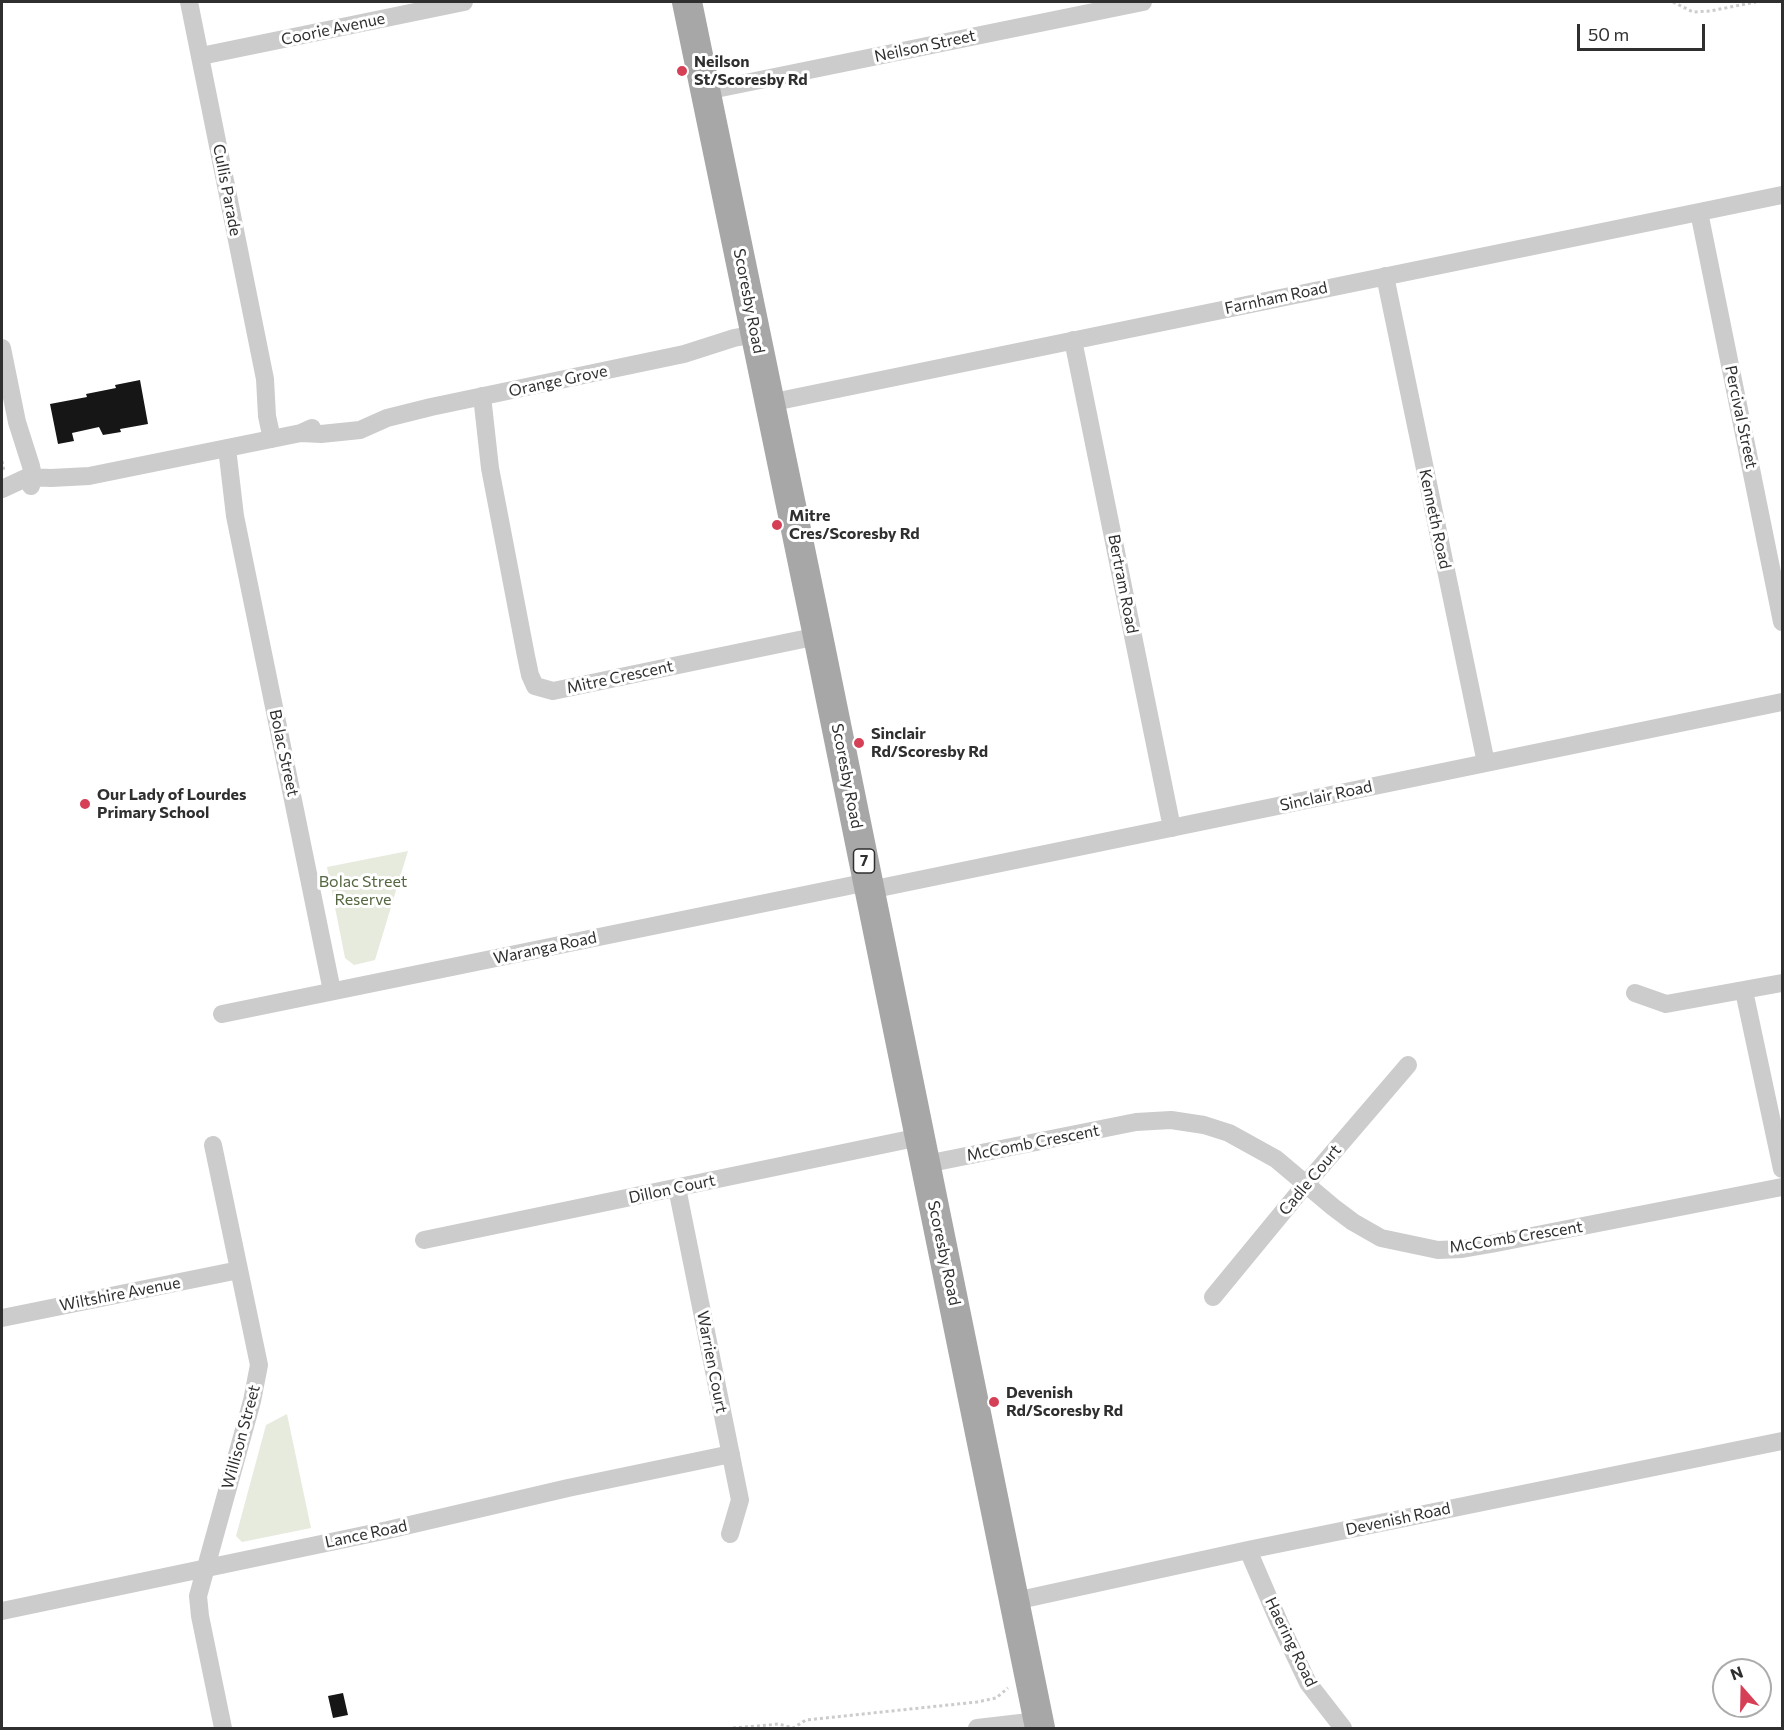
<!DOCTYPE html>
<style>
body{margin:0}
#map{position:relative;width:1784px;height:1730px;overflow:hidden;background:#fff;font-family:Commissioner,sans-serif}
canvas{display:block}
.frame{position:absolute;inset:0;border:3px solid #2f2f2f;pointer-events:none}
.north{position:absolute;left:1712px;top:1658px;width:60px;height:60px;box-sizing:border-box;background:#fff;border:2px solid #acacac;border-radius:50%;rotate:340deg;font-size:16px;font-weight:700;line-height:24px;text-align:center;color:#2f2f2f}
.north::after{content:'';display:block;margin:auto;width:21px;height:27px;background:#d64057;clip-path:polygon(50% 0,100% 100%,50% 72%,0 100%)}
.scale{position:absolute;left:1577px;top:24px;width:128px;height:27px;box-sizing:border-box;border:3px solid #2f2f2f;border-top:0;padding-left:8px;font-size:18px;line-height:21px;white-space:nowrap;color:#2f2f2f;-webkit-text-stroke:4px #fff;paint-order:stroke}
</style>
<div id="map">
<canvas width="1784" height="1730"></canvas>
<div class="frame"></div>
<div class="north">N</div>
<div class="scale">50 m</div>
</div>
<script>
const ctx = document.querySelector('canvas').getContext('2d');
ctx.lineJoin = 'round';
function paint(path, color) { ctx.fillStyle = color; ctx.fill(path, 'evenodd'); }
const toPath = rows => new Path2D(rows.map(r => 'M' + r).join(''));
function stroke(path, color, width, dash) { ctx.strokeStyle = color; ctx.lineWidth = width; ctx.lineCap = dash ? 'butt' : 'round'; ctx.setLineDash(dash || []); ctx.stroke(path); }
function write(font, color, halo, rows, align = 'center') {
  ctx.font = font + ' Commissioner,sans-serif'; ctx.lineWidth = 6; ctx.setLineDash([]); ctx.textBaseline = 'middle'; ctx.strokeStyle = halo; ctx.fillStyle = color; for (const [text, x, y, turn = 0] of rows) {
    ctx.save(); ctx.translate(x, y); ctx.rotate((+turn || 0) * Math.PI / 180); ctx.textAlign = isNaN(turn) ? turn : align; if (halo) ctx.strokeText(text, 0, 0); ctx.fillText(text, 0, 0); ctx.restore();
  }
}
paint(toPath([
 [408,851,375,960,354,965,345,958,327,867],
 [287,1414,311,1528,242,1542,236,1536,266,1425]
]), '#e6ebde');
paint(toPath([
 [140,380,148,424,120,429,121,432,103,435,99,427,72,433,74,441,58,444,50,404,87,397,86,394,116,388,115,385],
 [343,1693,348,1715,333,1718,328,1696]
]), '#161616');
stroke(toPath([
 [1673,2,1693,12,1710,11,1756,2],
 [2,461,4,471],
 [733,1728,779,1724,793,1728,806,1720,977,1702,996,1698,1008,1688]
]), '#ccc', 3, [3, 3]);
stroke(toPath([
 [189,2,265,379,267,416,272,439],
 [201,56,464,2],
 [706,91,1143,2],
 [1699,212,1782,622],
 [1385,276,1486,763],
 [1073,340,1172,828],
 [2,348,17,422,31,466,33,476,31,486],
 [482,396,490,468,526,656,530,675,535,686,553,691,818,636],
 [769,403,1782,195],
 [301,433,321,434,360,430,387,418,431,407,684,354,734,338,755,334],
 [227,448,235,516,332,991],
 [2,489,28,477,51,478,89,476,301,433,312,428],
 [870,890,1782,702],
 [1744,991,1782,1169],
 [1635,993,1666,1004,1782,983],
 [222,1014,868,882],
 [213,1145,259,1365,252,1401,198,1596,200,1616,223,1728],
 [926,1164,1136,1122,1171,1120,1204,1125,1229,1133,1276,1159,1333,1207,1353,1222,1381,1238,1438,1250,1462,1249,1491,1244,1782,1187],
 [677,1188,740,1500,730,1534],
 [424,1240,920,1137],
 [1213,1297,1306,1184,1408,1065],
 [2,1318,239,1270],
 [1248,1550,1279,1622,1308,1683,1343,1728],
 [1015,1601,1248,1550,1782,1441],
 [2,1611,388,1530,568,1488,731,1454],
 [977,1728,1038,1721]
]), '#ccc', 18);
stroke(toPath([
 [687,2,818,636,1040,1728]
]), '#a7a7a7', 30);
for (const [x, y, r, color] of [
 [682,71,6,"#d64057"],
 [777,525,6,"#d64057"],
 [859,743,6,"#d64057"],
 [85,804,6,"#d64057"],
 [994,1402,6,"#d64057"]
]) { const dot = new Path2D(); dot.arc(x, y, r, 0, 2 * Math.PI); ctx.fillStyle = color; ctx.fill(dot); stroke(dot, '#fff', 2); }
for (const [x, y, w] of [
 [864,861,21]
]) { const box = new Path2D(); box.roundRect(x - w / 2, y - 12, w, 24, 4.5); ctx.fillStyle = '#fff'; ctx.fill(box); stroke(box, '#2f2f2f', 1.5); }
write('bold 15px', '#2f2f2f', null, [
 ["7",864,861]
]);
write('16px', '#2f2f2f', '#fff', [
 ["Coorie Avenue",333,29,-12],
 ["Neilson Street",925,46,-12],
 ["Cullis Parade",227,190,79],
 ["Farnham Road",1276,298,-12],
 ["Scoresby Road",749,301,79],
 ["Orange Grove",558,381,-12],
 ["Percival Street",1741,417,78],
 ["Kenneth Road",1435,519,78],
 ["Bertram Road",1123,584,79],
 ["Mitre Crescent",620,677,-12],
 ["Bolac Street",284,753,78],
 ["Scoresby Road",847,776,79],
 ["Sinclair Road",1326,796,-12],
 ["Waranga Road",545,948,-12],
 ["McComb Crescent",1033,1143,-11],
 ["Cadle Court",1310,1180,-50],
 ["Dillon Court",672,1189,-12],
 ["McComb Crescent",1516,1237,-9],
 ["Scoresby Road",944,1253,78],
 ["Wiltshire Avenue",120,1294,-11],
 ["Warrien Court",712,1362,79],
 ["Willison Street",241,1437,-75],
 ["Devenish Road",1398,1519,-12],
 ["Lance Road",366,1534,-12],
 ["Haering Road",1291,1642,64]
]);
write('bold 16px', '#2f2f2f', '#fff', [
 ["Neilson",694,62],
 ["St/Scoresby Rd",694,80],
 ["Mitre",789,516],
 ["Cres/Scoresby Rd",789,534],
 ["Sinclair",871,734],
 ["Rd/Scoresby Rd",871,752],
 ["Our Lady of Lourdes",97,795],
 ["Primary School",97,813],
 ["Devenish",1006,1393],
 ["Rd/Scoresby Rd",1006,1411]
], 'left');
write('16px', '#556740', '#fff', [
 ["Bolac Street",363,882],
 ["Reserve",363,900]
]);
</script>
